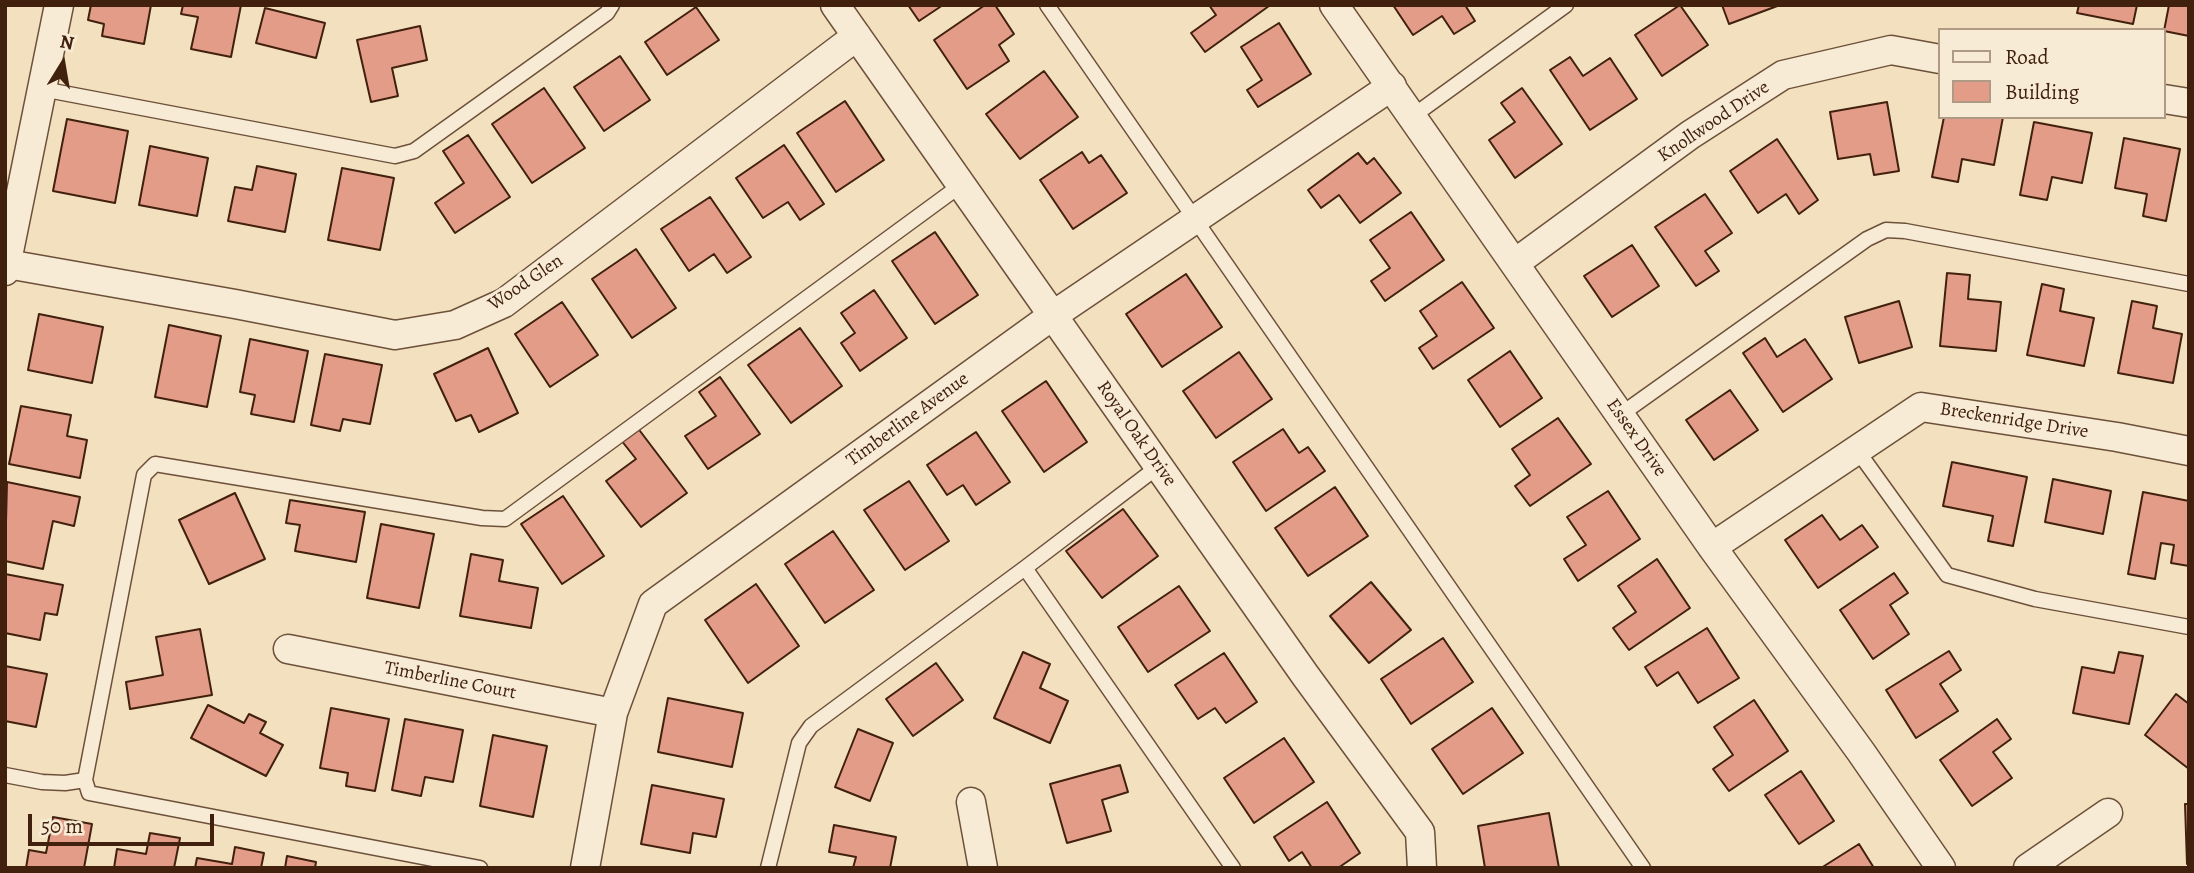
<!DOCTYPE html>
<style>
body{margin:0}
#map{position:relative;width:2194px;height:873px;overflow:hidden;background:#f2e0bf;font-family:Alegreya,serif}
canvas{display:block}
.frame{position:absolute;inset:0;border:7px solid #41200e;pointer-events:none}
.legend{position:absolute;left:1938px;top:28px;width:228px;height:91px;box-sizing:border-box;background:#f7ebd5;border:2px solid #ae9a85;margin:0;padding:9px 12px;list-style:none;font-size:21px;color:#41200e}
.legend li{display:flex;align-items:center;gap:14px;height:35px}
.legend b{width:35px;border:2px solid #ae9a85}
.north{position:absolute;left:28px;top:28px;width:70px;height:70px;-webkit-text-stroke:5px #f7ebd5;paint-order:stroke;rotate:11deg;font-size:19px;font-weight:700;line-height:28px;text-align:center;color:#41200e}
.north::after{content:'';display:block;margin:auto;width:24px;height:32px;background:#41200e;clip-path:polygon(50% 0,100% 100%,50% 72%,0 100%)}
.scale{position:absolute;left:28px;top:814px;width:186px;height:32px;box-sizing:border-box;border:4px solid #41200e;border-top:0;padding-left:9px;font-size:21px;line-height:24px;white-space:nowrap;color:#41200e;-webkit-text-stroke:5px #f7ebd5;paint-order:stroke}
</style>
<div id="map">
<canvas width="2194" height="873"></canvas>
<div class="frame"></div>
<ul class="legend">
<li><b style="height:9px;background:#f7ebd5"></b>Road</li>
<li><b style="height:19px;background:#e29c87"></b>Building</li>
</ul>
<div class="north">N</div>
<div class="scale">50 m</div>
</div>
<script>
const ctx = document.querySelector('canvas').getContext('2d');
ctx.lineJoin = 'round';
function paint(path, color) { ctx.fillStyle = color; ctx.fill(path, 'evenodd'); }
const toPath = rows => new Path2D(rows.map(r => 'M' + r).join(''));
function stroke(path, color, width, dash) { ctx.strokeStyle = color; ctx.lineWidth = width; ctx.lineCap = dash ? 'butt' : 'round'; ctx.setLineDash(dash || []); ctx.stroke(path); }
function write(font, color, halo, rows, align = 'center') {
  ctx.font = font + ' Alegreya,serif'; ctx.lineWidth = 6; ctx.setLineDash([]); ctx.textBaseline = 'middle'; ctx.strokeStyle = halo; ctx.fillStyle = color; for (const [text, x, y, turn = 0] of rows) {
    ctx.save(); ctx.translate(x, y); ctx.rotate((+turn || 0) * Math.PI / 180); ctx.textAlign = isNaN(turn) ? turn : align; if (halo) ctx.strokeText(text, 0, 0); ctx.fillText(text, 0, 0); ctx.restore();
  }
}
const building = toPath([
 [91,5,151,5,144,44,102,36,104,24,88,20,91,5],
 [183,5,241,5,231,57,191,49,198,17,181,14,183,5],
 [908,5,943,5,919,21,908,5],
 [985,5,995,5,1014,34,999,45,1009,61,967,89,934,40,985,5],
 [1209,5,1268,5,1269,6,1205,52,1191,33,1216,15,1209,5],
 [1393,5,1465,5,1475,21,1454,34,1442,16,1413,35,1393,5],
 [1680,5,1708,45,1662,76,1635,35,1680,5],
 [1722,5,1780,5,1729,24,1722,5],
 [2079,5,2137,5,2133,24,2077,13,2079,5],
 [2169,5,2189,5,2189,36,2164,31,2169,5],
 [696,7,719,40,667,75,645,42,696,7],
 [265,8,325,23,316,58,256,43,265,8],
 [1279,23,1311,74,1258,107,1247,90,1262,80,1241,47,1279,23],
 [420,26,427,60,392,68,398,96,371,102,357,40,420,26],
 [620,56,650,100,604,131,574,87,620,56],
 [1570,57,1583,76,1610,58,1637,99,1590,130,1550,70,1570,57],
 [1044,71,1078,117,1020,159,986,114,1044,71],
 [544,88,585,148,532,183,492,124,544,88],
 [1522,88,1562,144,1515,178,1489,140,1515,122,1501,103,1522,88],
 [845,101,884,160,836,192,797,133,845,101],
 [1887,102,1899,171,1874,175,1870,154,1838,159,1830,112,1887,102],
 [1944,117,2003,117,1994,165,1962,159,1958,182,1932,177,1944,117],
 [67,119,128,131,115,203,53,191,67,119],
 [2034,122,2092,133,2082,183,2052,177,2047,200,2020,195,2034,122],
 [468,135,510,197,455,233,435,203,464,183,443,151,468,135],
 [2124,138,2180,149,2166,221,2143,216,2147,194,2115,188,2124,138],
 [1777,139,1818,200,1799,214,1786,194,1758,213,1730,171,1777,139],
 [784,145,824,204,800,220,788,202,763,218,736,178,784,145],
 [150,146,208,158,197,216,139,205,150,146],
 [1082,152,1089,163,1101,155,1127,193,1073,229,1040,180,1082,152],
 [1358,153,1367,164,1374,158,1401,193,1360,223,1339,195,1321,208,1308,190,1358,153],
 [257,166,296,174,285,232,228,221,235,187,252,190,257,166],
 [342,168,394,178,380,250,328,240,342,168],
 [1705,194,1732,233,1705,251,1719,271,1696,286,1655,227,1705,194],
 [710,197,751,257,727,273,714,254,689,271,661,229,710,197],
 [1411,212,1444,260,1385,301,1371,281,1390,268,1370,240,1411,212],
 [935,232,978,295,935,324,892,261,935,232],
 [1632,245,1659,286,1612,317,1584,276,1632,245],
 [636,249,676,308,632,338,592,279,636,249],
 [1947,273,1970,275,1968,299,2001,302,1996,351,1940,346,1947,273],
 [1186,274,1222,327,1162,367,1126,314,1186,274],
 [1462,282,1494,328,1433,369,1419,348,1437,336,1420,311,1462,282],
 [2042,284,2064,289,2060,311,2094,318,2084,366,2027,355,2042,284],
 [874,290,907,338,860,371,841,343,855,333,841,313,874,290],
 [1899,301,1912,347,1859,363,1845,317,1899,301],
 [2132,301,2157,306,2153,328,2182,334,2173,383,2118,373,2132,301],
 [562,302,598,355,550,387,515,334,562,302],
 [39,314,103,327,92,383,28,370,39,314],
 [169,325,221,336,207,407,155,397,169,325],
 [800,328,842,386,791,423,748,365,800,328],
 [1765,338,1777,357,1805,339,1832,379,1783,412,1743,353,1765,338],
 [250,339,308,351,294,422,251,414,255,395,240,392,250,339],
 [488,348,518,413,479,432,471,415,456,421,434,374,488,348],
 [1510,351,1542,398,1500,427,1468,380,1510,351],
 [1239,352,1272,399,1216,438,1183,391,1239,352],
 [325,354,382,365,370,424,343,419,340,431,311,425,325,354],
 [720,377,760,434,708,469,685,436,716,416,699,392,720,377],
 [1046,381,1087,442,1044,472,1002,411,1046,381],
 [1730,390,1758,430,1714,460,1686,420,1730,390],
 [21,406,71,415,67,436,87,440,80,478,9,464,21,406],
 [1558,418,1591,464,1530,506,1515,486,1530,475,1512,449,1558,418],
 [637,427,687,493,641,527,606,481,636,459,621,440,637,427],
 [1283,429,1299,453,1308,447,1325,471,1266,511,1233,462,1283,429],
 [976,432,1010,482,976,505,963,485,947,495,927,465,976,432],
 [1952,462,2027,477,2013,546,1988,541,1993,516,1943,506,1952,462],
 [2053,479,2111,491,2103,534,2045,522,2053,479],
 [909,481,949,541,905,570,864,510,909,481],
 [7,482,80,497,74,526,53,521,43,569,5,561,7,482],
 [1335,487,1368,536,1308,576,1275,528,1335,487],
 [1608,491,1640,539,1578,581,1564,559,1586,545,1567,517,1608,491],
 [2143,492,2189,501,2189,566,2171,563,2174,545,2161,543,2155,579,2128,574,2143,492],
 [235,493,265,559,209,584,179,520,235,493],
 [563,496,604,556,562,584,521,524,563,496],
 [290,500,365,512,356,562,295,551,300,525,286,523,290,500],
 [1123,509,1158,556,1102,598,1066,551,1123,509],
 [1822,515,1840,540,1862,525,1878,547,1818,588,1785,540,1822,515],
 [381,524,434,534,419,608,367,598,381,524],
 [833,531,874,590,825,623,785,564,833,531],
 [471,554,503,560,499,581,538,588,531,628,460,616,471,554],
 [1657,559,1690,608,1629,650,1613,628,1636,612,1618,586,1657,559],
 [1894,573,1908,593,1890,605,1909,634,1873,659,1840,610,1894,573],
 [5,574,63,585,57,615,45,613,40,640,5,633,5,574],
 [1371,582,1411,630,1369,663,1330,616,1371,582],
 [756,584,799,646,748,683,705,620,756,584],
 [1179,586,1210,631,1148,672,1118,627,1179,586],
 [1707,628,1739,678,1698,703,1678,672,1657,686,1645,667,1707,628],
 [200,629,212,695,130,709,126,682,163,675,156,637,200,629],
 [1443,638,1473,682,1411,724,1381,679,1443,638],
 [1949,651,1961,670,1940,684,1958,711,1916,738,1886,690,1949,651],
 [1023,652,1050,664,1040,688,1068,701,1050,743,994,718,1023,652],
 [2119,652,2143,656,2129,724,2073,713,2082,667,2114,673,2119,652],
 [1224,653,1257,702,1226,723,1215,708,1198,719,1175,685,1224,653],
 [936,663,963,700,913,736,886,699,936,663],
 [5,666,47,674,36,727,5,721,5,666],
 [2176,694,2189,704,2189,769,2145,735,2176,694],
 [668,698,743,713,732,767,658,752,668,698],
 [1754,700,1788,751,1729,791,1713,769,1733,755,1714,727,1754,700],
 [208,705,244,723,249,714,266,722,260,733,283,745,266,776,191,738,208,705],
 [331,708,389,719,375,791,346,786,348,773,320,768,331,708],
 [1492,708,1523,753,1463,794,1432,749,1492,708],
 [405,719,463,730,453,782,425,777,421,796,392,790,405,719],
 [1997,719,2011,739,1993,752,2012,778,1972,806,1940,760,1997,719],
 [858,729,893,743,870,801,835,787,858,729],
 [493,735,547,746,533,817,480,806,493,735],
 [1284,738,1314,782,1254,823,1224,778,1284,738],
 [1120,765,1128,792,1102,800,1111,831,1067,843,1050,784,1120,765],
 [1801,771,1834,821,1799,844,1765,795,1801,771],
 [652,785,724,799,716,837,693,833,690,853,641,844,652,785],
 [1327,802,1360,853,1338,868,1312,868,1302,852,1289,861,1274,837,1327,802],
 [2185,804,2189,804,2189,864,2187,864,2185,804],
 [1549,813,1559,868,1485,868,1478,826,1549,813],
 [53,817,92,824,84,868,26,868,29,850,46,853,53,817],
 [834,825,896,837,890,868,853,868,856,857,829,852,834,825],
 [150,833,180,838,174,868,114,868,117,849,146,854,150,833],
 [1859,844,1874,868,1821,868,1859,844],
 [235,847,264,853,261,868,195,868,197,858,232,864,235,847],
 [287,856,316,862,315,868,285,868,287,856]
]);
paint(building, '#e29c87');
stroke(building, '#41200e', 2);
const lane = toPath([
 [1047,5,1643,868],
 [42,89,395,156,414,151,607,13,612,5],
 [1413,116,1566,5],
 [1620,415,1867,239,1886,230,1905,231,2189,284],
 [1857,450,1947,575,2035,599,2189,627],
 [1025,568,1233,868],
 [5,775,42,782,65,783,85,780],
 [480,868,89,793,85,780,144,475,155,464,482,518,505,519,961,185],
 [768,868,799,743,811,726,1025,568,1159,466]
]);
const street = toPath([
 [835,5,1305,675,1420,832,1422,868],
 [1334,5,1712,547,1861,752,1941,868],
 [2164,99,2189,103],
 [1515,263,1690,135,1783,75,1891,50,1940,59],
 [7,264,235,304,395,335,455,325,504,303,857,36],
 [5,271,59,5],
 [1712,547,1921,407,2117,437,2189,451],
 [288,649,613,713],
 [971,802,983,868],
 [585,868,613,713,653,604,1052,316,1392,86],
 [2028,868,2108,813]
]);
stroke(lane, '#6d503a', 17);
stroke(street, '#6d503a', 31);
stroke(lane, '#f7ebd5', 14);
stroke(street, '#f7ebd5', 28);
write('19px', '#41200e', '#f7ebd5', [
 ["Knollwood Drive",1714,122,-34],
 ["Wood Glen",526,283,-34],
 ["Timberline Avenue",908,420,-36],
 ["Breckenridge Drive",2014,421,9],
 ["Royal Oak Drive",1136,434,55],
 ["Essex Drive",1636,438,55],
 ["Timberline Court",450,681,11]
]);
</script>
